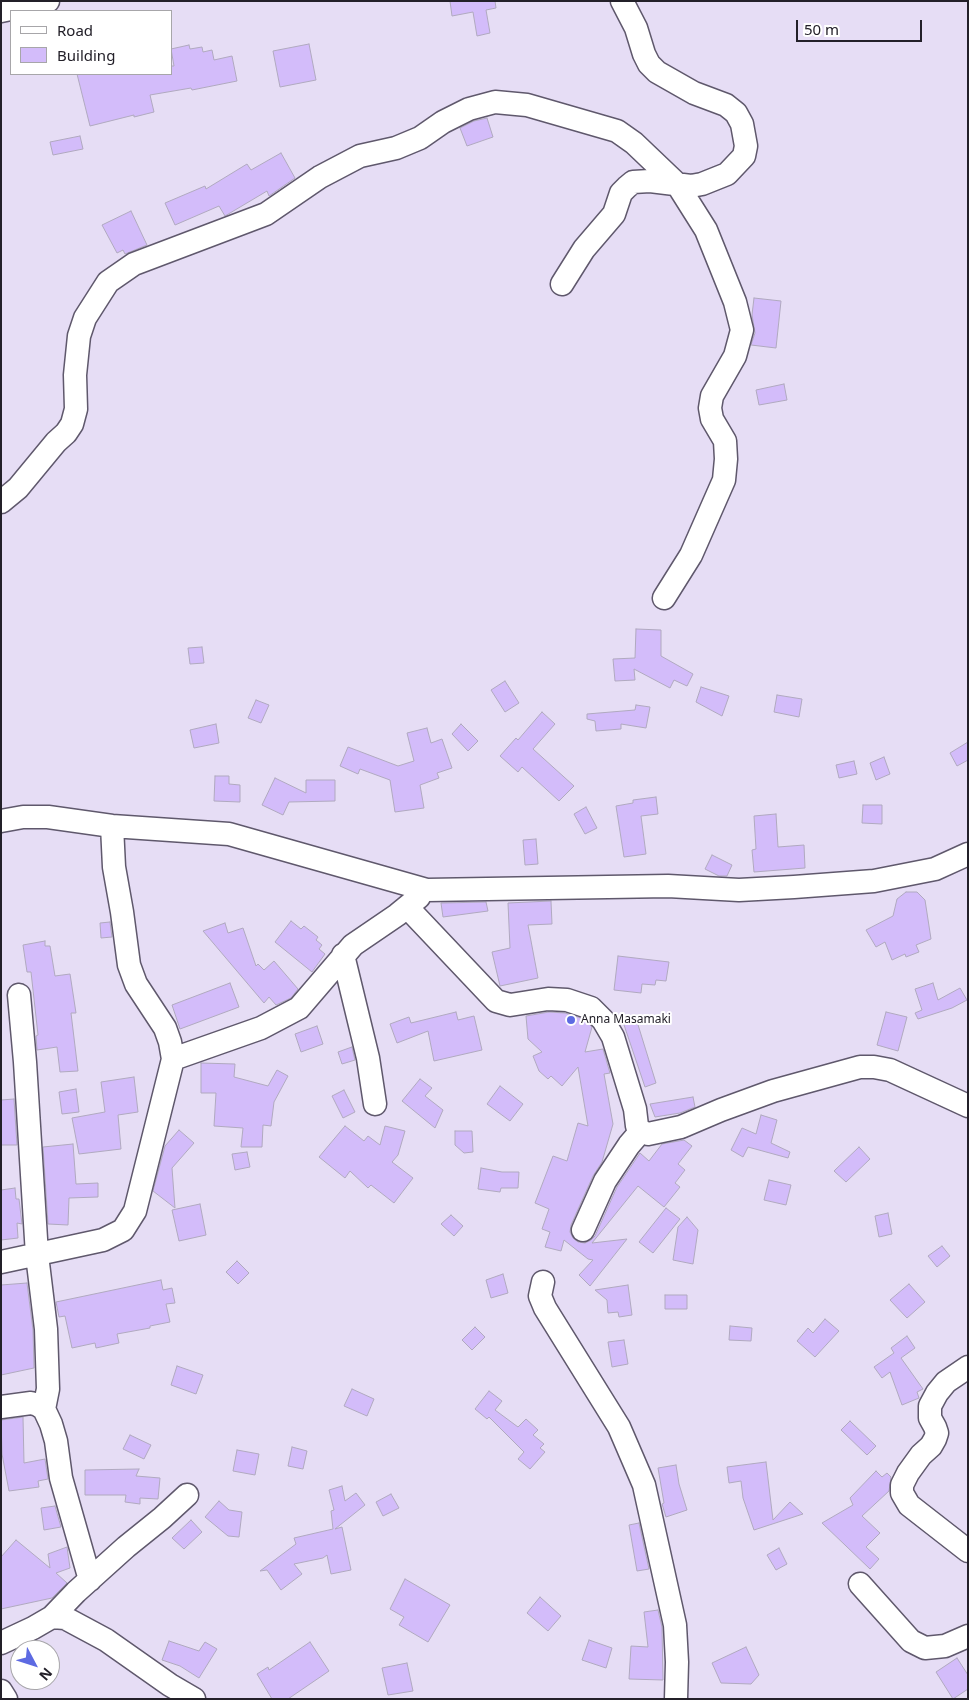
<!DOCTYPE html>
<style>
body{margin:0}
#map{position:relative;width:969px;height:1700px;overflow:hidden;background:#e6ddf5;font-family:"Noto Sans",sans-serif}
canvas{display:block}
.frame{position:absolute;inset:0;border:2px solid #232029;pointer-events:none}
.legend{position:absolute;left:10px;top:10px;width:162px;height:65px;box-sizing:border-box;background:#fff;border:1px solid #a7a6a9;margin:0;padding:6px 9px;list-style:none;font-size:15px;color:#232029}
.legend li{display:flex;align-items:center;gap:10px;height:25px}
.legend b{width:25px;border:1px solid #a7a6a9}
.north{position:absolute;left:10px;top:1640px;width:50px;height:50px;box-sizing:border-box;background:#fff;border:1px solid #a7a6a9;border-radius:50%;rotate:130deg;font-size:14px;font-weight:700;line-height:20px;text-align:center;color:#232029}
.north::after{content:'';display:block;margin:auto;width:18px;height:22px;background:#5d6ae2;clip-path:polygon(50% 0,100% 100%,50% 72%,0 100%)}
.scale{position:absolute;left:796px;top:20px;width:126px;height:22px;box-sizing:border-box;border:2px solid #232029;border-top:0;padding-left:6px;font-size:15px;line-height:18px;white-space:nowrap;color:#232029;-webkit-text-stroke:4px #fff;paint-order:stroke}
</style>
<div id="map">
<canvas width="969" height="1700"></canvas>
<div class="frame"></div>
<ul class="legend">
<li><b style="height:6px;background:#fff"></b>Road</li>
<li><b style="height:14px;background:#d3bcfa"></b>Building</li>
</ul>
<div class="north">N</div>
<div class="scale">50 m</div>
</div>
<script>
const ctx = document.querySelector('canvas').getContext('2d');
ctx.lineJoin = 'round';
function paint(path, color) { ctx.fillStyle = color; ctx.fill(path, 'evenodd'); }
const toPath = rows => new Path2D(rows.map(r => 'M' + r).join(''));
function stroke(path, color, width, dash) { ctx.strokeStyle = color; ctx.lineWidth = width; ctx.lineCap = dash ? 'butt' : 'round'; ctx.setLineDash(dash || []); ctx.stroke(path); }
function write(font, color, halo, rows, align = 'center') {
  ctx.font = font + ' "Noto Sans",sans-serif'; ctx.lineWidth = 4; ctx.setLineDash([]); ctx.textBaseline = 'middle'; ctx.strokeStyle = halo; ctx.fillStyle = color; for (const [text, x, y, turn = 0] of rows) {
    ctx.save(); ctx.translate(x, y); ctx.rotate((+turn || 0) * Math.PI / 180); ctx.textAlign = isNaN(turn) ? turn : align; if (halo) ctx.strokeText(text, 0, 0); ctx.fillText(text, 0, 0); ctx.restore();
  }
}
const building = toPath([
 [450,1,495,1,496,8,486,10,490,33,477,36,473,12,452,16,450,1],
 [309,44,316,80,280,87,273,51,309,44],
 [189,45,190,49,202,47,203,52,212,50,214,60,232,56,237,81,192,90,191,88,150,95,154,112,134,117,134,115,90,126,77,74,171,74,171,66,174,66,171,49,189,45],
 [487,118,493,137,467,146,460,128,474,121,487,118],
 [80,136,83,149,53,155,50,142,80,136],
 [281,153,295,178,269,196,267,191,225,216,219,206,175,225,165,203,205,186,206,189,247,164,251,170,281,153],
 [131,211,147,245,125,254,123,250,117,253,102,225,131,211],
 [754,298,781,301,776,348,751,345,755,333,752,315,754,298],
 [784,384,787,400,759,405,756,390,784,384],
 [636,629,661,630,661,656,693,674,687,686,674,680,670,688,634,669,635,680,615,681,613,659,635,658,636,629],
 [202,647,204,663,190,664,188,648,202,647],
 [505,681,519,703,505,712,491,690,505,681],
 [701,687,729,696,722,716,696,702,701,687],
 [777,695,802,699,799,717,774,712,777,695],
 [256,700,269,705,261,723,248,718,256,700],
 [636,705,650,707,646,728,621,724,621,729,596,731,595,721,587,719,587,714,635,710,636,705],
 [542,712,555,724,533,749,574,786,559,801,522,767,518,772,500,756,516,738,518,740,542,712],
 [216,724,219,743,194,748,190,730,216,724],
 [461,724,478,741,468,751,452,734,461,724],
 [427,728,431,743,442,739,452,768,437,773,439,778,420,785,424,808,395,812,390,780,360,769,358,774,340,766,348,747,398,766,414,761,407,733,427,728],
 [968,742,968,760,957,766,950,753,968,742],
 [884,757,890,774,876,780,870,763,884,757],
 [854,761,857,774,839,778,836,765,854,761],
 [215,776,229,776,229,784,240,785,240,802,214,801,215,776],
 [275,778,306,793,306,780,335,780,335,801,289,802,283,815,262,805,275,778],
 [656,797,658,814,641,816,646,854,624,857,616,806,633,803,633,800,656,797],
 [863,805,882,805,882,824,862,823,863,805],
 [586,807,597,828,585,834,574,814,586,807],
 [776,814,778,847,804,845,805,868,754,872,752,850,756,849,754,816,776,814],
 [536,839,538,864,525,865,523,840,536,839],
 [712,855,732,865,727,876,719,876,705,869,712,855],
 [906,892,917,892,925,900,931,939,916,945,919,952,906,957,905,954,892,960,885,942,876,947,866,930,893,916,897,899,906,892],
 [551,901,552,924,528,925,538,978,500,986,492,952,510,948,508,903,551,901],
 [486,902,488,911,443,917,441,903,486,902],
 [291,921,301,929,304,926,318,937,316,940,322,945,319,949,325,954,312,972,275,942,291,921],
 [110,922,112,937,101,938,100,923,110,922],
 [225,923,228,933,243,928,256,966,258,964,264,970,274,961,298,989,291,998,276,1005,269,997,264,1003,203,931,225,923],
 [45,941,45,946,50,946,55,976,70,974,76,1013,71,1013,78,1071,60,1072,57,1047,37,1050,36,1036,38,1035,31,972,27,972,23,945,45,941],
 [618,956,669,962,666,981,656,980,655,985,642,984,641,993,614,990,618,956],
 [230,983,239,1007,180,1029,172,1005,230,983],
 [933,983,938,1000,960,988,967,1000,952,1008,918,1019,915,1013,922,1010,915,989,933,983],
 [456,1012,458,1020,474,1016,482,1050,434,1061,428,1031,397,1043,390,1024,409,1017,411,1023,456,1012],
 [549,1012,565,1013,584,1019,592,1027,585,1052,603,1049,610,1073,604,1074,613,1124,602,1162,593,1176,571,1225,570,1232,573,1238,578,1242,585,1243,591,1240,595,1236,617,1187,640,1153,649,1161,662,1144,684,1140,692,1146,678,1164,685,1170,675,1183,680,1187,664,1207,638,1186,592,1243,627,1239,590,1286,579,1275,593,1260,588,1259,564,1240,561,1251,545,1247,550,1232,542,1229,549,1209,535,1203,553,1156,567,1161,578,1123,588,1126,578,1067,562,1086,551,1076,548,1079,539,1071,533,1056,542,1052,528,1039,526,1016,549,1012],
 [886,1012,907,1017,898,1051,877,1045,886,1012],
 [635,1015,656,1083,645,1087,622,1019,635,1015],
 [317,1026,323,1044,301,1052,295,1034,317,1026],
 [352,1047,355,1060,342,1064,338,1052,352,1047],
 [201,1063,235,1064,234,1077,268,1086,277,1070,288,1076,274,1102,271,1126,263,1125,262,1147,241,1147,243,1128,214,1126,216,1093,201,1093,201,1063],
 [134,1077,138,1112,118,1115,121,1149,79,1154,72,1118,105,1112,101,1082,134,1077],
 [420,1079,432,1088,425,1096,443,1110,435,1128,402,1101,420,1079],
 [500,1086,523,1104,510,1121,487,1104,500,1086],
 [76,1089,79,1112,62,1114,59,1092,76,1089],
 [344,1090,355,1112,343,1118,332,1096,344,1090],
 [693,1097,695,1107,680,1113,655,1117,650,1104,693,1097],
 [14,1099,17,1145,1,1145,1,1100,14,1099],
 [761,1115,777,1120,771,1143,790,1152,788,1158,748,1147,743,1157,731,1150,742,1128,756,1134,761,1115],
 [345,1126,364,1141,368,1136,380,1145,385,1126,405,1131,398,1155,392,1162,413,1178,394,1203,371,1185,368,1188,350,1171,345,1178,319,1157,345,1126],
 [179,1130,194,1143,172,1168,175,1208,153,1191,165,1146,179,1130],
 [455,1131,472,1131,473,1152,464,1153,455,1145,455,1131],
 [73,1144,76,1184,98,1183,98,1197,69,1198,68,1225,48,1224,43,1147,73,1144],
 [859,1147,870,1159,846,1182,834,1171,859,1147],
 [247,1152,250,1167,235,1170,232,1154,247,1152],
 [481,1168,502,1172,519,1172,518,1188,501,1188,500,1192,478,1189,481,1168],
 [769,1180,791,1185,786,1205,764,1200,769,1180],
 [15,1188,16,1199,19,1199,22,1224,17,1223,18,1238,1,1240,1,1190,15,1188],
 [200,1204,206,1235,179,1241,172,1210,200,1204],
 [666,1208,680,1219,653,1253,639,1242,666,1208],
 [888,1213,892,1234,879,1237,875,1216,888,1213],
 [451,1215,463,1226,454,1236,441,1224,451,1215],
 [687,1217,698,1230,693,1264,673,1260,678,1227,687,1217],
 [942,1246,950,1256,937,1267,928,1256,942,1246],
 [237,1261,249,1273,238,1284,226,1272,237,1261],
 [503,1274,508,1293,491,1298,486,1280,503,1274],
 [161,1280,163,1290,172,1288,175,1303,166,1304,170,1322,150,1326,150,1328,117,1334,119,1343,96,1348,95,1343,72,1348,65,1316,59,1317,56,1302,161,1280],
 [27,1283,33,1330,34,1368,1,1375,1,1285,27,1283],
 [909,1284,925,1302,907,1318,890,1300,909,1284],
 [628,1285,632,1315,619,1317,618,1312,608,1313,607,1300,595,1290,628,1285],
 [665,1295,687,1295,687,1309,665,1309,665,1295],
 [825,1319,839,1331,815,1357,797,1341,808,1328,813,1333,825,1319],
 [730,1326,752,1328,751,1341,729,1340,730,1326],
 [475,1327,485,1337,472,1350,462,1340,475,1327],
 [907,1336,915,1348,901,1358,923,1389,917,1392,919,1398,902,1405,890,1372,882,1378,874,1367,894,1353,891,1348,907,1336],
 [624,1340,628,1364,612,1367,608,1342,624,1340],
 [177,1366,203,1375,196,1394,171,1385,177,1366],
 [352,1389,374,1399,367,1416,344,1406,352,1389],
 [489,1391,502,1401,495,1410,518,1427,526,1419,538,1430,533,1435,544,1444,540,1448,545,1452,530,1469,518,1459,524,1452,489,1417,487,1419,475,1409,489,1391],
 [23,1417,24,1463,45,1459,48,1479,38,1481,39,1487,9,1491,2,1454,1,1420,23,1417],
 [850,1421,876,1446,867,1455,841,1430,850,1421],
 [130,1435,151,1445,144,1459,123,1449,130,1435],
 [292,1447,307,1451,303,1469,288,1466,292,1447],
 [237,1450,259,1454,255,1475,233,1471,237,1450],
 [766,1462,773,1520,790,1502,803,1514,754,1530,743,1498,741,1481,729,1483,727,1467,766,1462],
 [676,1465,679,1484,687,1510,666,1517,662,1504,664,1503,658,1468,676,1465],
 [139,1469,136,1476,160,1478,158,1499,140,1498,140,1504,125,1502,126,1495,85,1495,85,1470,139,1469],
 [876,1471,882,1477,887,1473,891,1477,889,1491,862,1516,880,1533,866,1547,879,1559,870,1569,822,1523,853,1505,850,1498,876,1471],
 [342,1486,345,1501,356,1493,365,1505,335,1529,342,1527,351,1570,331,1574,327,1555,323,1558,294,1564,302,1574,281,1590,267,1570,260,1571,296,1544,294,1538,333,1529,331,1511,334,1510,329,1490,342,1486],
 [391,1494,399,1508,383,1516,376,1502,391,1494],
 [219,1501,229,1510,242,1512,239,1537,228,1536,205,1517,219,1501],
 [55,1506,61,1527,44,1530,41,1508,55,1506],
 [191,1520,202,1532,184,1549,172,1538,191,1520],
 [639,1523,649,1569,637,1571,629,1525,639,1523],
 [16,1540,50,1568,48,1554,67,1547,70,1568,56,1573,67,1583,52,1598,1,1609,1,1557,16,1540],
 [779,1548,787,1564,776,1570,767,1555,779,1548],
 [405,1579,450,1605,428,1642,399,1625,404,1617,390,1609,405,1579],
 [540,1597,561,1616,548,1631,527,1613,540,1597],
 [658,1610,662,1627,663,1680,629,1679,631,1646,648,1647,644,1612,658,1610],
 [589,1640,612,1648,606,1668,582,1660,589,1640],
 [169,1641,199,1651,205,1642,217,1649,199,1678,180,1666,162,1660,169,1641],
 [310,1642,329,1671,288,1699,272,1699,257,1674,268,1667,269,1670,310,1642],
 [746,1647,759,1675,751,1684,721,1683,712,1663,746,1647],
 [957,1658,968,1675,968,1689,953,1699,936,1672,957,1658],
 [407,1663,413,1691,388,1695,382,1668,407,1663]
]);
paint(building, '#d3bcfa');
stroke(building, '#b0a9bf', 1);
const minor = toPath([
 [1,11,48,1],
 [562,284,584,249,614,214,621,193,627,187,633,182,650,181,691,186,702,184,727,174,744,156,746,146,742,124,736,113,726,105,694,93,657,72,649,64,644,54,636,28,622,1],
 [1,502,18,488,56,442,66,433,72,424,76,409,75,375,79,336,85,318,108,282,134,264,266,214,320,177,360,156,396,148,420,138,443,122,469,109,495,102,527,105,617,131,634,143,677,184,706,230,735,302,742,330,735,356,712,396,710,408,712,419,725,441,726,459,724,480,691,555,664,598],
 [1,821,23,817,48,817,112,826,229,834,427,890,668,886,739,890,794,887,874,881,935,869,968,854],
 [407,907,496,1001,510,1005,548,999,567,1000,591,1008,603,1020,613,1037,635,1109,637,1126,641,1131,648,1134,681,1127,721,1110,773,1091,860,1067,874,1067,890,1070,968,1106],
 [343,955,368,1058,375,1104],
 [19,995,25,1062,37,1255,46,1329,48,1389,44,1409],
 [173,1059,261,1028,299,1008,353,945,397,915,419,897],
 [583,1230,605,1181,629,1145,641,1131],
 [1,1262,103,1240,123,1230,135,1211,173,1059,170,1042,165,1028,136,984,129,965,122,912,114,867,112,826],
 [543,1282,540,1296,545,1308,619,1427,644,1485,675,1625,677,1662,676,1699],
 [968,1367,946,1382,937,1393,930,1406,930,1418,935,1427,937,1433,935,1439,931,1446,921,1455,908,1473,902,1485,902,1493,909,1505,968,1551],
 [1,1407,31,1403,38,1405,44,1409,51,1424,56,1441,61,1478,90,1580],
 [860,1584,911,1641,925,1648,945,1646,968,1636],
 [52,1617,76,1592,126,1547,162,1518,187,1495],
 [1,1643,33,1628,52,1617,65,1618,106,1640,170,1685,194,1699],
 [1,1691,6,1699]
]);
stroke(minor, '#5f586c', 25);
stroke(minor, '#fff', 22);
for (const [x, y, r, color] of [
 [571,1020,5,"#5d6ae2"]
]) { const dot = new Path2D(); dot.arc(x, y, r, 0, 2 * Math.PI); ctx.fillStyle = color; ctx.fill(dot); stroke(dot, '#fff', 2); }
write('12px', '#232029', '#fff', [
 ["Anna Masamaki",581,1020]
], 'left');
</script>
